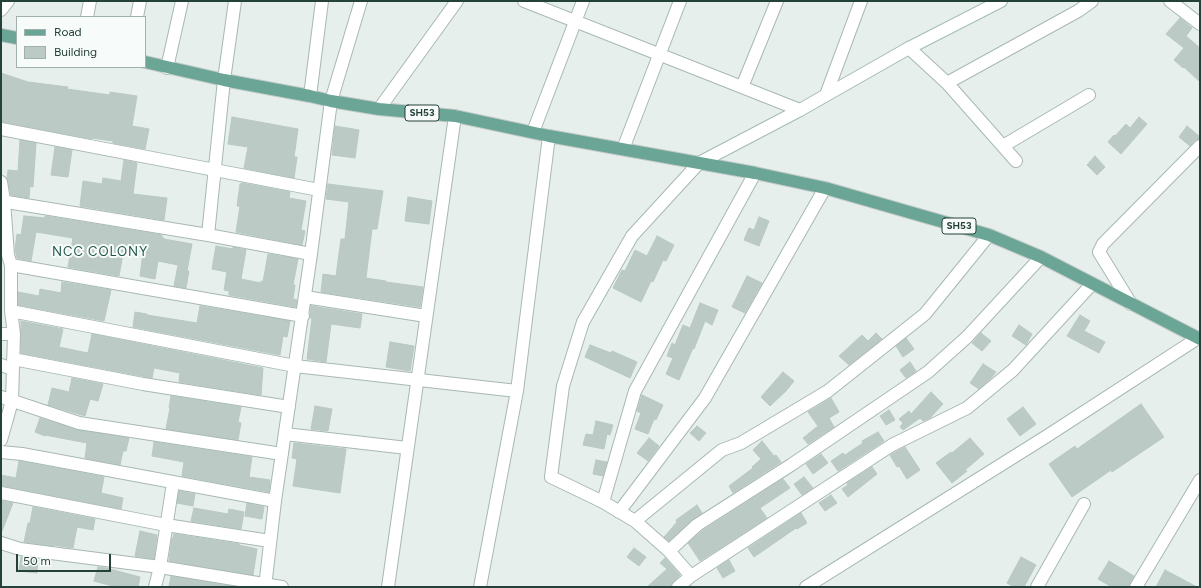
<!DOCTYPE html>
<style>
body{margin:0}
#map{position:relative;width:1201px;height:588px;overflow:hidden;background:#e6efeb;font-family:Figtree,sans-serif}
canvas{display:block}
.frame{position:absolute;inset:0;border:2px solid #24423a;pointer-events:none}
.legend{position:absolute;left:16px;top:16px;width:130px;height:52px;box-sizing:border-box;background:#f7fbf9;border:1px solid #a3b1ad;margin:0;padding:5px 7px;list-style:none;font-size:12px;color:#24423a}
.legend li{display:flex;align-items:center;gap:8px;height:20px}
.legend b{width:20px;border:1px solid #a3b1ad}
.scale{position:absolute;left:16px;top:554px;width:95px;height:18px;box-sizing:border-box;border:2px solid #24423a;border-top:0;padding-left:5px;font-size:12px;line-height:14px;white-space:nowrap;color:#24423a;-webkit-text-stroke:3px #f7fbf9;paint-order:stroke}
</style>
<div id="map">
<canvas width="1201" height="588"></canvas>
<div class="frame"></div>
<ul class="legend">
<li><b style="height:5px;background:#6aa596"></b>Road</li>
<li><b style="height:11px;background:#bbcac4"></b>Building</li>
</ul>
<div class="scale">50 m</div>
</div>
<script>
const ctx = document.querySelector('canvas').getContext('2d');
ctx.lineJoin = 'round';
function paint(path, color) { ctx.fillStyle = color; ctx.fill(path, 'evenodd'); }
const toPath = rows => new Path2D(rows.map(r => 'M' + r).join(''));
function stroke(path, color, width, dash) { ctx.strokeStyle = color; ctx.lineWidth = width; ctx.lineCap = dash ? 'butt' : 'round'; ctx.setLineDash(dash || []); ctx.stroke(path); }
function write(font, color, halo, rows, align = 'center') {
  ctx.font = font + ' Figtree,sans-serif'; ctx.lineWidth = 4; ctx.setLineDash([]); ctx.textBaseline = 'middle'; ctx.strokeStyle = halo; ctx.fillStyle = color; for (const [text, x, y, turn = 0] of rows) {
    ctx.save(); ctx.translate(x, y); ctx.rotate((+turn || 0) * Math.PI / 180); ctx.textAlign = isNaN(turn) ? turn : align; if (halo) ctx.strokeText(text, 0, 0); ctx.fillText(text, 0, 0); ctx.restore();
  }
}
const building = toPath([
 [1180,18,1192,28,1186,36,1200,48,1200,82,1184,67,1183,68,1174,60,1184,48,1166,34,1180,18],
 [1,73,28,82,68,87,67,89,110,95,110,92,137,96,132,126,149,129,145,149,113,143,113,141,92,138,92,139,1,122,1,73],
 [232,117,298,129,294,157,297,157,294,178,244,168,248,147,228,144,232,117],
 [1139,117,1147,124,1121,154,1108,142,1114,135,1115,136,1126,124,1130,128,1139,117],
 [335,126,359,130,355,158,332,155,335,126],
 [1187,126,1200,137,1200,139,1195,140,1190,146,1179,137,1187,126],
 [20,140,36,143,33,187,30,186,29,198,11,195,7,178,8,170,18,171,20,140],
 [55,147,72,150,68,177,51,175,55,147],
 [1095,156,1105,167,1097,175,1087,165,1095,156],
 [124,160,137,163,133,194,167,198,164,220,80,206,83,181,102,184,103,178,121,181,124,160],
 [242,183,290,192,289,198,306,201,301,230,305,231,302,245,236,232,240,206,237,206,240,184,242,183],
 [328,184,383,191,377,229,372,229,366,278,386,281,386,282,423,287,420,307,321,292,323,274,336,276,341,239,345,239,349,202,326,199,328,184],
 [408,197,432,201,429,224,405,221,408,197],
 [24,216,45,218,45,216,162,235,162,238,164,238,164,239,192,244,187,271,189,271,186,288,174,286,178,265,158,261,155,279,140,276,143,252,124,248,119,276,68,267,73,238,36,232,31,261,17,258,15,249,17,234,21,235,24,216],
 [759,217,769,221,759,246,744,240,749,228,754,230,759,217],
 [657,236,674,245,666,261,663,260,653,282,651,281,641,302,613,288,622,270,625,271,635,250,647,256,657,236],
 [216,246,233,249,233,247,246,250,241,279,261,283,261,281,263,282,268,254,298,259,293,285,295,285,293,299,297,300,296,307,229,295,229,291,224,290,227,272,212,269,216,246],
 [747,276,762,283,745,313,732,307,747,276],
 [62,282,111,290,104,321,18,305,18,292,39,296,40,289,61,293,62,282],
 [700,303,718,310,712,325,705,321,694,349,693,348,679,380,666,374,673,358,667,356,672,343,675,345,683,325,690,328,700,303],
 [200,306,290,321,287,337,283,336,280,355,133,327,135,312,147,314,147,315,197,323,200,306],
 [311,306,362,314,360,328,331,324,326,362,307,359,312,318,310,318,311,306],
 [1080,315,1090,321,1084,331,1105,342,1099,353,1067,336,1080,315],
 [21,321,63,329,59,347,88,353,92,334,263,368,261,395,179,382,180,373,154,368,152,378,21,353,21,321],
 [1019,325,1032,334,1026,345,1012,336,1019,325],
 [876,333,882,339,849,365,839,356,862,335,868,341,876,333],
 [981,333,991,341,982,351,972,343,981,333],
 [906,338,914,349,903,357,896,346,906,338],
 [390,342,414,346,410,371,386,367,390,342],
 [590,345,611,353,612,351,637,362,630,378,585,357,590,345],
 [910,362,916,371,906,378,900,370,910,362],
 [983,364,996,372,992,377,979,389,970,383,983,364],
 [783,372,794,381,786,391,770,406,761,397,783,372],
 [72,378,103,384,98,401,90,399,85,416,48,405,52,388,69,392,72,378],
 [931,392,943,404,930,418,923,421,920,418,903,430,900,427,903,423,899,419,909,411,911,414,931,392],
 [642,395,663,405,656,420,654,419,648,434,635,429,641,413,637,411,642,395],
 [171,396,241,407,238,422,241,423,238,440,166,429,170,408,169,408,171,396],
 [831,398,839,412,829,418,834,427,808,444,803,438,818,426,808,412,831,398],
 [1141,404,1164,437,1112,472,1111,470,1072,497,1049,464,1075,446,1077,449,1141,404],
 [315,406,332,409,328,431,311,429,315,406],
 [1023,407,1036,424,1020,436,1007,419,1023,407],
 [889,410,895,420,886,425,880,416,889,410],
 [40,418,78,430,129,438,126,451,123,451,120,465,85,458,87,443,45,435,45,436,35,432,40,418],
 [596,421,613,425,610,435,607,434,604,449,583,445,586,434,593,435,596,421],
 [697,426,706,433,699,441,690,433,697,426],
 [878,432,884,441,838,471,831,461,843,453,845,455,863,443,862,441,878,432],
 [649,438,659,446,648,461,637,453,649,438],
 [970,438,984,454,965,470,967,471,952,483,936,463,951,452,952,453,970,438],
 [762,441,774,456,776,455,781,462,733,493,729,486,753,468,752,467,761,459,753,450,762,441],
 [154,442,252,457,249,477,270,480,269,492,182,476,184,462,152,456,154,442],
 [294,443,346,449,340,493,293,486,297,459,292,458,294,443],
 [905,447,920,470,907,479,899,466,897,467,890,455,905,447],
 [821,454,828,463,813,474,806,464,821,454],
 [596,460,607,462,603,476,593,474,596,460],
 [19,461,104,477,101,493,123,498,121,509,1,486,1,475,16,478,19,461],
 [872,467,877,474,848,497,842,489,848,485,847,483,872,467],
 [804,477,813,488,802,495,794,484,804,477],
 [783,479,790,488,760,508,767,518,700,561,688,543,702,531,783,479],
 [179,491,195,494,193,506,177,503,179,491],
 [831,495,837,503,825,511,819,503,831,495],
 [1,501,13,503,2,531,1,531,1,501],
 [247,503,264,507,262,519,245,516,247,503],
 [697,505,702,513,692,520,669,541,664,537,677,522,676,520,697,505],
 [33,507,95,519,93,530,77,527,73,548,53,545,53,546,24,542,28,523,30,523,33,507],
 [194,508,228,514,229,509,244,512,241,529,191,521,194,508],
 [801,513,807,523,797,529,796,528,754,557,748,548,801,513],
 [140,531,157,535,154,559,135,556,140,531],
 [174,534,239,544,239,545,257,549,253,575,169,561,172,538,173,538,174,534],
 [634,548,646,557,639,566,627,557,634,548],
 [21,557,38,559,37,573,19,571,21,557],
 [1021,557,1036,565,1024,587,1014,587,1007,583,1021,557],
 [665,558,680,575,673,582,670,587,647,587,667,569,660,563,665,558],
 [729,560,735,571,723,578,717,568,729,560],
 [1109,561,1134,576,1129,587,1112,587,1098,579,1109,561],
 [98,567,106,568,140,577,138,587,116,587,94,581,98,567],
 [1165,570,1197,587,1156,587,1165,570],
 [171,576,236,587,169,587,171,576]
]);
paint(building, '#bbcac4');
stroke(building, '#b8c9c2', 1);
const street = toPath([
 [524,1,800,110],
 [1170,1,1200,24],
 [1,10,8,1],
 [87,17,90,1],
 [137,17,140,1],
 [909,48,947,83,1016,161],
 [167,68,182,1],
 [947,83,1078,11,1092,1],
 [742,87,777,1],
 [826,95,861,1],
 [310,96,322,1],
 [379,109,457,1],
 [1,129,319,190],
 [533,132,583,1],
 [1003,146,1089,95],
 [623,149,680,1],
 [1,182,4,201,8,255,11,265,11,311,14,334,12,401,1,440],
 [1,201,208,235,311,254],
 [208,235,224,80,235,1],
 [11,265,303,316],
 [305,297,426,316],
 [1131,304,1099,252,1103,244,1200,146],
 [11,311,295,366,517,391],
 [1,334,14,334],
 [13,359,143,384,289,407],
 [1,365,13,369],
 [1,397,79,423,282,454],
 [285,434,407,448],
 [1,452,22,454,275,501],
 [1,493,166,525,270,541],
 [603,502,635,391,755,173],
 [619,512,705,398,825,188],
 [635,521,722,450,741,443,828,391,925,314,989,235],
 [1,543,20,549,160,567,282,587],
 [669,551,697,525,791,465,928,372,967,337,1041,257],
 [691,576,669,551,635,521,603,502,551,477,563,386,583,322,632,236,699,163],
 [155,587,160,567,173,483],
 [265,587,275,501,311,254,331,101,361,1],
 [388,587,455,116],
 [480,587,517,391,549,136],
 [678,587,691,576,892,445,967,408,1013,370,1092,284],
 [806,587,1047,436,1198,338],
 [1037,587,1084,504],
 [1136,587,1200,480]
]);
const secondary = toPath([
 [699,163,800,110,909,48,1001,1]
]);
const primary = toPath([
 [1,35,17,38],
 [145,62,224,80,310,96,331,101,379,109,455,116,549,136,755,173,825,188,989,235,1041,257,1200,339]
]);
stroke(street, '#a8b8b2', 14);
stroke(secondary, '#a4bbb3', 14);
stroke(primary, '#c2cac8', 14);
stroke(street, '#fff', 12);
stroke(secondary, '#fff', 12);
stroke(primary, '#6aa596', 12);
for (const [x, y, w] of [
 [422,113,34],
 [959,226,34]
]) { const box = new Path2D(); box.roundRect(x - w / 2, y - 8, w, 16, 3); ctx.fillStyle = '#f7fbf9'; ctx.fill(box); stroke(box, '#24423a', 1); }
write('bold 10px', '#24423a', null, [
 ["SH53",422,113],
 ["SH53",959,226]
]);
ctx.letterSpacing = '1px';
write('13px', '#1f5548', '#f7fbf9', [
 ["NCC COLONY",100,252]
]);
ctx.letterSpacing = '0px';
</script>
